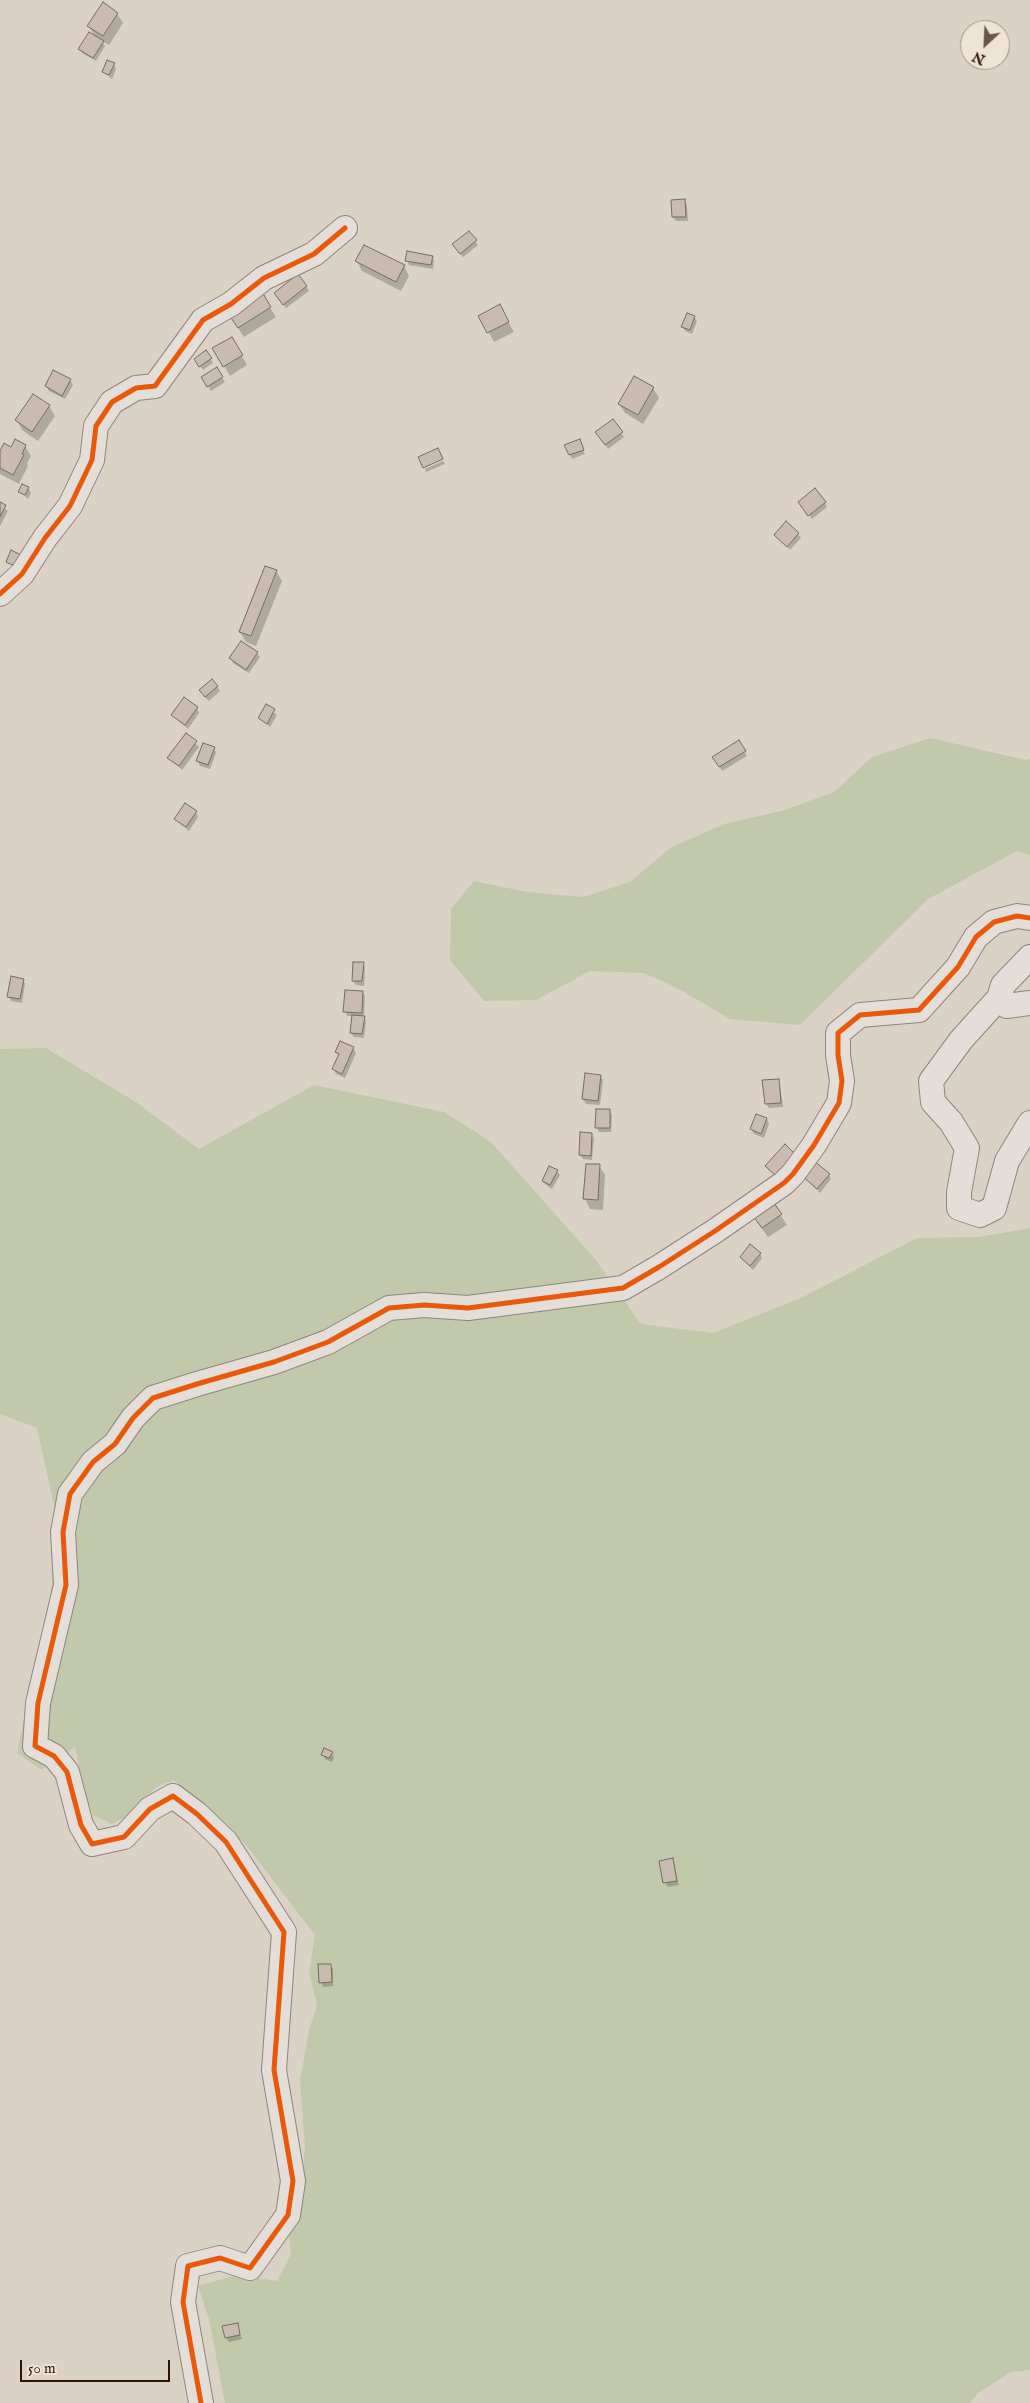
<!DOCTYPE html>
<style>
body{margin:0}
#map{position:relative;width:1030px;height:2403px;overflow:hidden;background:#dad3c5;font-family:"IM FELL English",serif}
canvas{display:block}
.north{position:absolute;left:960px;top:20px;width:50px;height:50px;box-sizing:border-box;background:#ede4d3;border:1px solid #a19080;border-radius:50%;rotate:205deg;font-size:14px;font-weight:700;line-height:20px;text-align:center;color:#2f1104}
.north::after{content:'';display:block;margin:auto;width:18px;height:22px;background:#6b5548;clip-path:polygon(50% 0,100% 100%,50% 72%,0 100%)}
.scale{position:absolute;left:20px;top:2360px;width:150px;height:22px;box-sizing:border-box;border:2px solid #2f1104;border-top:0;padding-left:6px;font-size:15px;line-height:18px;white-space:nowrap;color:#2f1104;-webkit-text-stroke:4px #ede4d3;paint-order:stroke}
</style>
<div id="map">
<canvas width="1030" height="2403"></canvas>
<div class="north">N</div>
<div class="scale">50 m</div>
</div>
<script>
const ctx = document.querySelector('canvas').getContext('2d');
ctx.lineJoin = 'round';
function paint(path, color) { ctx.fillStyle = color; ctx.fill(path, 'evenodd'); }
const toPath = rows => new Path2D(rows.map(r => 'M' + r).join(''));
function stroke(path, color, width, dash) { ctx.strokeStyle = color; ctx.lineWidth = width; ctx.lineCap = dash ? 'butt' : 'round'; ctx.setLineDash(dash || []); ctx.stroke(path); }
paint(toPath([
 [930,738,1026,760,1030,759,1030,855,1017,851,928,899,800,1025,730,1019,679,989,644,973,590,971,536,1000,484,1001,450,960,451,909,474,881,527,892,583,897,630,882,670,848,724,824,785,810,834,792,872,757],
 [46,1048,136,1102,199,1149,314,1085,444,1112,491,1142,595,1259,641,1324,713,1333,803,1297,917,1238,979,1237,1030,1228,1030,2370,1011,2372,978,2393,970,2403,225,2403,209,2319,198,2286,237,2275,277,2281,291,2254,289,2236,300,2206,305,2145,300,2081,309,2030,317,2005,309,1973,315,1935,247,1846,174,1780,156,1787,132,1814,112,1824,93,1815,85,1794,75,1747,41,1770,17,1753,52,1586,55,1510,37,1428,0,1414,0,1049]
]), '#c2c8aa');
paint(toPath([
 [117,14,123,23,109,45,102,41,105,46,96,61,82,53,80,49,95,37,89,26],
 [114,64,116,69,112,79,103,72],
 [684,201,687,205,688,221,676,221,673,217],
 [469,232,478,245,463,257,456,249],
 [432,257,434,261,433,269,409,265,407,260],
 [357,261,404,266,409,276,401,291,362,271],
 [306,286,309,291,286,308,278,298],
 [260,292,276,317,244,337,234,322],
 [499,306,514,332,494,342,480,316],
 [694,317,697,321,692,334,685,331,683,327],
 [231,338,247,365,230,376,214,349],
 [206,352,213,363,203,370,198,363],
 [216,369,225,382,211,391,202,377],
 [70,380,73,385,65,399,49,391,46,386],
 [653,388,659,398,643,424,625,413,619,404],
 [33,396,49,406,55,416,38,441,22,430,17,420],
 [613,421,624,437,608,449,599,436],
 [581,445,585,454,572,459,566,446],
 [25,446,31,456,27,463,28,466,19,484,0,474,0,453],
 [443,461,445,464,426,472,425,469],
 [28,488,31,493,28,499,20,492],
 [825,503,827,507,812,519,802,507],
 [0,504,8,511,0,526],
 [798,534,801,538,790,550,776,535],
 [276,571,282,581,256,646,246,642,240,632],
 [257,653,260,657,249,673,233,663,231,658],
 [217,686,220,691,209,701,203,695],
 [267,706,277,715,270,727,260,718],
 [197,708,199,713,188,729,172,715],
 [186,735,199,747,182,770,169,758],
 [739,742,747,756,722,771,714,757],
 [214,748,216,753,210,769,200,766,198,761],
 [196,812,198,817,189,831,175,819],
 [363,963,365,968,364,986,356,985,353,981],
 [23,980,25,984,22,1003,11,1001,9,996],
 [363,992,365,997,364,1017,366,1022,364,1038,354,1037,351,1033,354,1016,347,1016,345,1011],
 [353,1048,356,1053,345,1078,336,1074,334,1069,339,1056,336,1052],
 [601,1076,603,1081,600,1105,586,1104,583,1099],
 [778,1080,780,1085,783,1107,769,1108,766,1104],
 [609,1110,612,1115,611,1132,599,1132,597,1127],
 [757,1116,767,1119,769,1124,764,1138,754,1134,751,1129],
 [592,1134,594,1139,592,1160,583,1159,580,1155],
 [587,1165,599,1166,605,1175,603,1210,590,1209,585,1199],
 [557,1171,560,1175,552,1189,546,1185,543,1181],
 [802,1175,829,1175,831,1179,820,1193],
 [770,1199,787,1225,768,1237,757,1222],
 [760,1253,762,1258,753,1270,741,1258],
 [332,1753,334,1758,332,1762,325,1759,323,1755],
 [672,1860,679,1885,667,1887,660,1862],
 [330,1965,333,1969,333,1986,323,1987,321,1982],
 [237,2325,242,2339,229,2342,226,2337]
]), '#0003');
const building = toPath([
 [103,2,118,13,103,36,87,26,103,2],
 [89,32,104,41,93,58,78,49,89,32],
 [107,60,115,63,109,75,102,72,107,60],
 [685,199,686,217,672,217,671,200,685,199],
 [469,231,477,240,460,254,452,244,469,231],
 [364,245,405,265,396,282,355,261,364,245],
 [407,251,433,256,431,265,405,261,407,251],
 [298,274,307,286,283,305,274,293,298,274],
 [261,290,271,307,238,328,227,312,261,290],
 [500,304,509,322,487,333,478,316,500,304],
 [687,313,695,316,690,330,681,327,687,313],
 [232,337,243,355,223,367,212,348,232,337],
 [206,350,212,358,199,367,194,359,206,350],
 [217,367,223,377,207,387,201,377,217,367],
 [53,370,71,379,62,396,45,386,53,370],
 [634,376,654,387,638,415,618,404,634,376],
 [33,394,50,405,32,432,15,420,33,394],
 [613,419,623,432,605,445,595,432,613,419],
 [15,439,26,445,22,454,24,455,13,475,0,468,0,451,4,443,11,447,15,439],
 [580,439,584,450,569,455,564,445,580,439],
 [438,448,443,459,423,468,418,457,438,448],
 [22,484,29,487,25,495,18,492,22,484],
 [815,488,826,502,808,516,798,502,815,488],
 [0,502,6,505,0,517,0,502],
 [786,521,799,533,787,547,774,535,786,521],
 [11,550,21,555,15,566,6,562,11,550],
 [265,566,277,570,251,636,239,632,265,566],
 [241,641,258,652,246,670,229,658,241,641],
 [212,679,218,686,205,697,199,690,212,679],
 [184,697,198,707,185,725,171,715,184,697],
 [266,704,275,709,267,724,258,718,266,704],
 [186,733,197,741,179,766,167,758,186,733],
 [739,740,746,751,719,767,712,757,739,740],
 [203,743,215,747,208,765,196,761,203,743],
 [185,803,197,811,186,827,174,819,185,803],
 [353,962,364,962,362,981,352,981,353,962],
 [11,976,24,979,20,999,7,997,11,976],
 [345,990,363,991,362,1013,343,1012,345,990],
 [352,1015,365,1016,362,1034,350,1033,352,1015],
 [340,1041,354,1047,342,1074,332,1069,339,1054,335,1052,340,1041],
 [585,1073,601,1075,598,1101,582,1099,585,1073],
 [779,1079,781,1103,765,1104,762,1080,779,1079],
 [596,1109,610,1109,610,1128,595,1128,596,1109],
 [756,1114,767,1118,761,1134,750,1129,756,1114],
 [580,1132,592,1133,591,1156,579,1155,580,1132],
 [785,1144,795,1154,775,1175,765,1166,785,1144],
 [813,1160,830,1174,817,1189,801,1175,813,1160],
 [586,1164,600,1164,598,1200,583,1199,586,1164],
 [549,1166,558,1170,550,1185,542,1181,549,1166],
 [770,1198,782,1214,762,1228,750,1212,770,1198],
 [750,1244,761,1253,750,1266,740,1257,750,1244],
 [324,1748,333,1752,329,1758,321,1755,324,1748],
 [673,1858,677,1881,663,1883,659,1861,673,1858],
 [318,1964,331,1964,332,1982,319,1983,318,1964],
 [238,2323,240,2335,225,2338,222,2326,238,2323]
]);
paint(building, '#c9bbb0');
stroke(building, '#746c63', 1);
const street = toPath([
 [0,594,22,574,45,538,70,506,92,460,96,426,112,402,136,388,155,386,203,320,231,304,264,278,314,254,345,228],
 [999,998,1003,985,1030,957],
 [1030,1003,1007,1006,999,998,961,1040,931,1081,933,1102,951,1122,967,1148,959,1192,959,1208,980,1215,994,1208,1007,1161,1030,1123],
 [201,2403,183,2302,188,2266,220,2258,250,2268,288,2215,293,2181,274,2070,284,1932,226,1842,197,1814,173,1796,150,1809,124,1837,92,1844,81,1825,67,1772,54,1756,35,1746,38,1703,66,1585,63,1532,70,1494,93,1462,115,1444,133,1418,153,1398,197,1384,274,1362,328,1342,389,1308,424,1305,468,1308,623,1288,659,1267,715,1231,784,1183,793,1174,814,1145,839,1103,842,1081,838,1055,838,1033,860,1015,919,1010,958,967,976,937,994,922,1017,916,1030,918]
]);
stroke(street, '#8d857c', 26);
stroke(street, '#e3dfd8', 24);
stroke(toPath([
 [0,594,22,574,45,538,70,506,92,460,96,426,112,402,136,388,155,386,203,320,231,304,264,278,314,254,345,228],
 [201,2403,183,2302,188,2266,220,2258,250,2268,288,2215,293,2181,274,2070,284,1932,226,1842,197,1814,173,1796,150,1809,124,1837,92,1844,81,1825,67,1772,54,1756,35,1746,38,1703,66,1585,63,1532,70,1494,93,1462,115,1444,133,1418,153,1398,197,1384,274,1362,328,1342,389,1308,424,1305,468,1308,623,1288,659,1267,715,1231,784,1183,793,1174,814,1145,839,1103,842,1081,838,1055,838,1033,860,1015,919,1010,958,967,976,937,994,922,1017,916,1030,918]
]), '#e8590c', 5);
</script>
